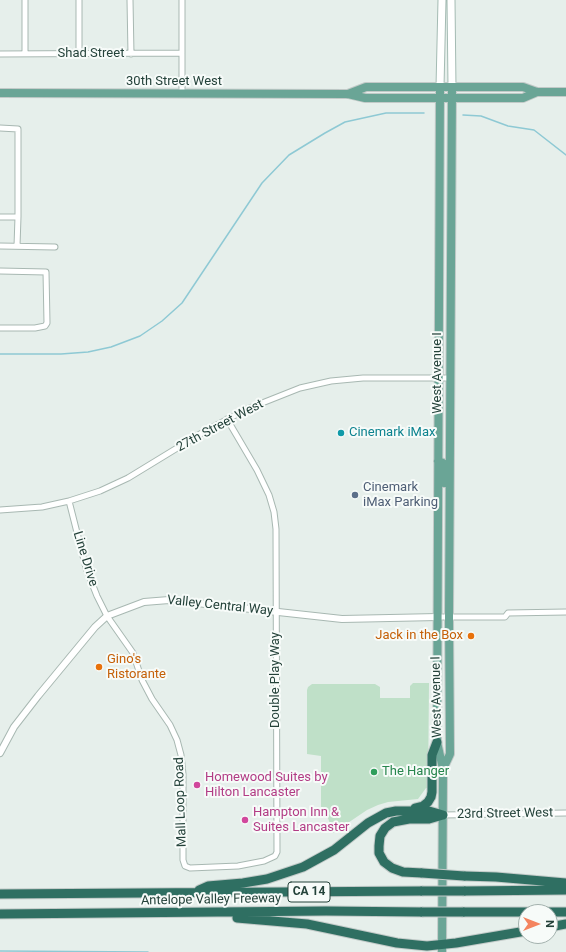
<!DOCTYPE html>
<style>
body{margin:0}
#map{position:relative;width:566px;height:952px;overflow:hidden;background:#e6efeb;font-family:Roboto,sans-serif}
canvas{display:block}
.north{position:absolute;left:518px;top:904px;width:40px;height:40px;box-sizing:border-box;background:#f7fbf9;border:1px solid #a3b1ad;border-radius:50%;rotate:90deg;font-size:11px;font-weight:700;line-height:16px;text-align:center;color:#24423a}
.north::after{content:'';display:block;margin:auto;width:14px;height:18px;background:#f4845f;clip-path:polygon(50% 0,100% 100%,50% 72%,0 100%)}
</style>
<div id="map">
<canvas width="566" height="952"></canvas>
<div class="north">N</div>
</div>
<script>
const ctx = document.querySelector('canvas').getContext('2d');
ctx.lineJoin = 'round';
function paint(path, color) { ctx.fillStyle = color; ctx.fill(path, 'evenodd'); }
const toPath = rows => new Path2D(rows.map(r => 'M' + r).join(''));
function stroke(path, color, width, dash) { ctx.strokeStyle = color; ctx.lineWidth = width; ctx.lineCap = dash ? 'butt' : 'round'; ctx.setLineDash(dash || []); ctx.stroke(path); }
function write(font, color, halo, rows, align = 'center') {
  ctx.font = font + ' Roboto,sans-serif'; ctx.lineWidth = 4; ctx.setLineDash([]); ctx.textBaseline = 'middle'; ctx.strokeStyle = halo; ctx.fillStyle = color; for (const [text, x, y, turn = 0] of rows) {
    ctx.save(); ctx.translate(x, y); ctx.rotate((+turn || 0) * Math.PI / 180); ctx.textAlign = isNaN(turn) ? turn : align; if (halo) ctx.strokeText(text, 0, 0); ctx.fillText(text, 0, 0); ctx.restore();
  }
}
paint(toPath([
 [413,683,429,683,428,788,426,788,418,799,388,802,378,805,367,810,333,833,327,815,321,814,321,756,307,754,307,690,308,687,312,684,375,684,380,687,380,698,410,698,410,686]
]), '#bfe0c8');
stroke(toPath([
 [463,115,481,116,508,126,534,130,566,155],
 [0,354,61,354,88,352,111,347,140,336,162,321,182,303,262,183,289,155,325,133,345,122,386,113,424,113],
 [0,951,148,952]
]), '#8ec9d4', 1.5);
const minor = toPath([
 [79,0,79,54],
 [130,0,131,54],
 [182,0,182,94],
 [0,54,182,53],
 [25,54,25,0],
 [0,128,18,129,18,217,0,217],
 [0,246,55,247],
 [17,246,18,217],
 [0,271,46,272,47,323,45,326,35,328,0,328],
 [69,501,86,568,97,596,107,616,133,653,142,680,152,699,170,725,177,740,181,755,183,774,183,860,185,866,190,868,238,866,264,861,275,856,277,852,276,529,274,512,269,495,257,470,227,419],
 [0,510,42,507,69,501,100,491,128,478,205,431,247,409,300,388,331,381,363,378,450,378],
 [438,617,505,617,508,613,566,612],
 [443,815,566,813]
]);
const tertiary = toPath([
 [0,753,14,727,38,696,95,627,107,616,144,602,169,600,342,619,438,617]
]);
const secondary = toPath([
 [451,0,452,87],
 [440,87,442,0]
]);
const primary = toPath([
 [440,87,437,742,443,769,442,952],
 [0,93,348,94,365,98,523,98,537,92],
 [348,94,366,87,523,87,537,92,566,92],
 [438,461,443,463,444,483],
 [443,769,450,754,449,617,452,87]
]);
const motorway = toPath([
 [415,808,423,806,428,802,431,797,432,792,432,755,437,742],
 [422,873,403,872,392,868,384,862,379,853,379,846,380,836,385,828,393,822,409,819,429,819,443,815],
 [464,876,496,877,566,883],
 [199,890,208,886,243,883,267,879,303,867,334,850,368,823,386,813,396,811,429,811,443,815],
 [464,891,566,890],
 [0,894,422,891],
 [463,912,566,912],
 [0,914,326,911,422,912],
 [237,918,307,924,397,943,427,946,456,943,526,931],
 [550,927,566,924]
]);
stroke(minor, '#a8b8b2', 7);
stroke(tertiary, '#a8b8b2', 8);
stroke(secondary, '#a4bbb3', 9);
stroke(primary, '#c2cac8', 10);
stroke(motorway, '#c2cac8', 11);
stroke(minor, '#fff', 5);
stroke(tertiary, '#fff', 6);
stroke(secondary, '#fff', 7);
stroke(primary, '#6aa596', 8);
stroke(motorway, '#2f6f62', 9);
const motorwayBridge = toPath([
 [422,873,464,876],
 [422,891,464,891],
 [422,912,463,912]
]);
stroke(motorwayBridge, '#c2cac8', 11, []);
stroke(motorwayBridge, '#2f6f62', 9);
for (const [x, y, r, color] of [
 [341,433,4,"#0f9aa8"],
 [355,495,4,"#5c6f8a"],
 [471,636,4,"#e8710a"],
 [99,667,4,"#e8710a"],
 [374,772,4,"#2e9e5b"],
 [197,785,4,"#d1479c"],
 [245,820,4,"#d1479c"]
]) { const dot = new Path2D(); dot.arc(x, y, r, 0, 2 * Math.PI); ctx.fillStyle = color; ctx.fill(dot); stroke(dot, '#f7fbf9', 1.5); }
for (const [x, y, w] of [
 [309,892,42]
]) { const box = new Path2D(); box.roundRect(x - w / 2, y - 10, w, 20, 3); ctx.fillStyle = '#f7fbf9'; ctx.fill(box); stroke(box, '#24423a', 1); }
write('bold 12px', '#24423a', null, [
 ["CA 14",309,892]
]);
write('13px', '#24423a', '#f7fbf9', [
 ["Shad Street",91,54],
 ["30th Street West",174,82],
 ["West Avenue I",438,373,-90],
 ["27th Street West",220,426,-28],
 ["Line Drive",85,559,73],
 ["Valley Central Way",220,606,6],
 ["Double Play Way",276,680,-90],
 ["West Avenue I",437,697,-91],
 ["Mall Loop Road",181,802,-92],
 ["23rd Street West",505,814,-1],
 ["Antelope Valley Freeway",211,900,-1]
]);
write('13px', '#0d838f', '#f7fbf9', [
 ["Cinemark iMax",349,433]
], 'left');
write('13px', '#4e5e75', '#f7fbf9', [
 ["Cinemark",363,488],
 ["iMax Parking",363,503]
], 'left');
write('13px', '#c56008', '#f7fbf9', [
 ["Jack in the Box",463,636],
 ["Gino's",107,660,"left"],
 ["Ristorante",107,675,"left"]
], 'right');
write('13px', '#27864d', '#f7fbf9', [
 ["The Hanger",382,772]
], 'left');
write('13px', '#b23c85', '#f7fbf9', [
 ["Homewood Suites by",205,778],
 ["Hilton Lancaster",205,793],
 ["Hampton Inn &",253,813],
 ["Suites Lancaster",253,828]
], 'left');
</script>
